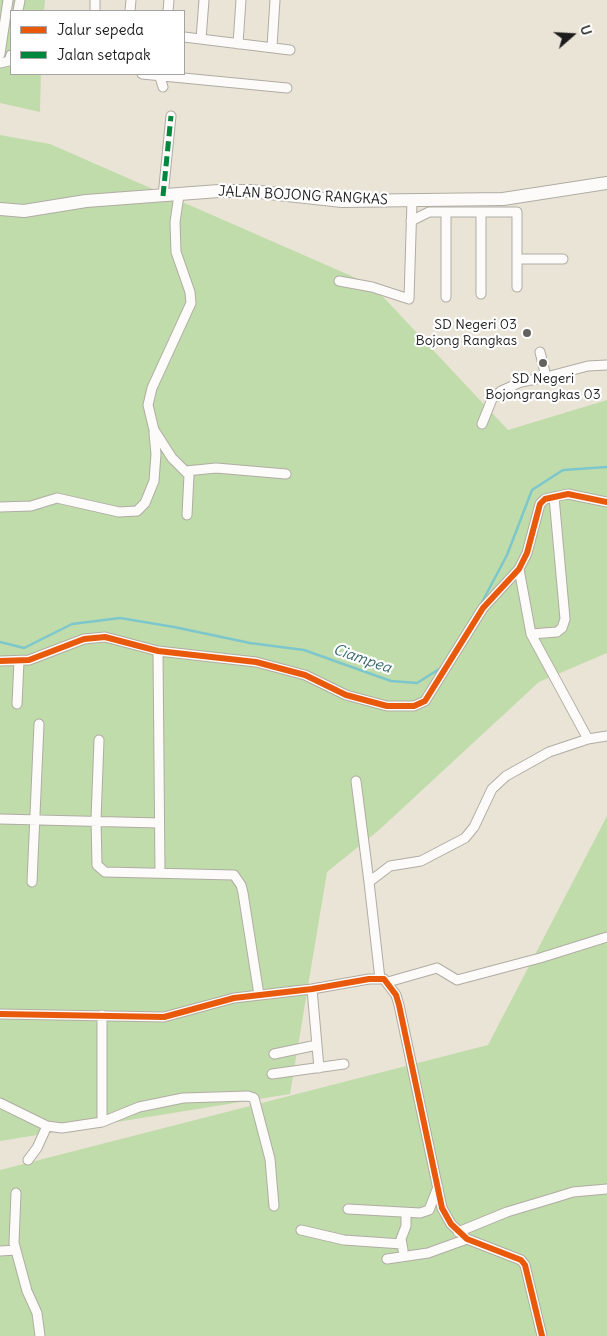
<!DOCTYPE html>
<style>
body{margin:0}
#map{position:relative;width:607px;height:1336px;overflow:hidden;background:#eae4d6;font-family:Delius,sans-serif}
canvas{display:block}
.legend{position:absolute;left:10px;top:10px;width:175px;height:65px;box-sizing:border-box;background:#fff;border:1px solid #a4a4a4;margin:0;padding:6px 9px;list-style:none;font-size:15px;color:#1c1c1c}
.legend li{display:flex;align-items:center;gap:10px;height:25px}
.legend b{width:25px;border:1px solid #a4a4a4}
.north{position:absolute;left:547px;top:10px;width:50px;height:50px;-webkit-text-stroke:4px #fff;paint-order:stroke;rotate:71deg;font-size:14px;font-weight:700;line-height:20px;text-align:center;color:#1c1c1c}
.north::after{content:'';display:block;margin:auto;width:18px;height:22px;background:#1c1c1c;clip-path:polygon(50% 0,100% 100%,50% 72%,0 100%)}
</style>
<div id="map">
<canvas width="607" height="1336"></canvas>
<ul class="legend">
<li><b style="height:6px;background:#e8590c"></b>Jalur sepeda</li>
<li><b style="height:6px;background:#00873e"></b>Jalan setapak</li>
</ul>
<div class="north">U</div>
</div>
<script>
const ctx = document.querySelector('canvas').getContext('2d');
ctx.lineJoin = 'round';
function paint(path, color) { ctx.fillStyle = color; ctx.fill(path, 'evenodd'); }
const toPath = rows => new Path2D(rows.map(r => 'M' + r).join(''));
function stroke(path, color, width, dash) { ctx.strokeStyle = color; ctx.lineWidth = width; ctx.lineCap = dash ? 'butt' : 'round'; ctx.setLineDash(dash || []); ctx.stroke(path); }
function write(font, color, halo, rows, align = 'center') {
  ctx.font = font + ' Delius,sans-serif'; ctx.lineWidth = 4.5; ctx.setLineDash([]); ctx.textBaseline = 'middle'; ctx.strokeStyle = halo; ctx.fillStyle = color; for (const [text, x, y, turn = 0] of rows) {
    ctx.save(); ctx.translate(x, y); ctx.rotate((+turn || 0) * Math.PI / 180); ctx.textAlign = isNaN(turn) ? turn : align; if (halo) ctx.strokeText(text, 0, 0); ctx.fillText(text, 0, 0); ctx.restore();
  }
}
paint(toPath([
 [0,0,45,0,44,11,11,11,11,74,41,74,40,112,0,103],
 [0,135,50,144,372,285,508,430,607,400,607,653,539,682,379,830,327,872,290,1094,0,1141],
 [607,816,607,1336,0,1336,0,1170,488,1045]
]), '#c0dcab');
stroke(toPath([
 [480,606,507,555,532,490,563,470,607,467],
 [0,642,24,648,72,624,120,618,174,627,250,643,304,650,391,681,417,683,444,666]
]), '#7dc7cc', 2.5);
const minor = toPath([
 [18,11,20,0],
 [95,11,95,0],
 [130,11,131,0],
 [168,11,169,0],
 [184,37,290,50],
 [201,39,204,0],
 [238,44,241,0],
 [272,47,275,0],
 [0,54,8,0],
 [0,63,9,61,11,55],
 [142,74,287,88],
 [159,74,163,87],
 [179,195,175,222,176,252,190,292,191,303,152,388,148,405,154,430,172,458,189,475,187,515],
 [163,196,171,116],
 [446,212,446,297],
 [481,212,481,294],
 [411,221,429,212,517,212,517,287],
 [517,259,563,259],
 [339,281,372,287,409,299,412,201],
 [540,352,546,377,588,366,607,365],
 [482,424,492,399,501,391,521,382,546,377],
 [186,471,216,468,286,474],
 [0,507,31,506,57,498,119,512,137,511,145,503,154,481,156,454,154,433],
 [519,569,531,634,557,632,562,628,565,619,554,497],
 [531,634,588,739],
 [158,651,160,873],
 [0,661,29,660,84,639,105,637,158,651,256,662,305,675,346,695,387,706,414,706,425,701,483,608,519,569,527,553,540,504,545,499,568,494,607,502],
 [17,704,19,661],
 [99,740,96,820,97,865,105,872,234,875,241,885,243,893,259,995],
 [356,781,369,882],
 [0,819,159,823],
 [32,882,39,724],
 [380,979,369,882,390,866,421,861,465,838,474,827,492,789,506,776,549,752,588,739,607,736],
 [388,982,437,968,457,980,540,958,607,937],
 [312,989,319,1068],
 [0,1014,164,1017,234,998,312,989,369,979,384,979,396,995,399,1005,442,1208,451,1224,467,1239,521,1260,525,1265,542,1336],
 [274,1054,317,1045],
 [272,1074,344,1064],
 [0,1103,47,1126,62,1128,102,1122,102,1015],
 [102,1122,139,1107,183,1098,248,1096,254,1098,270,1159,274,1206],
 [28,1160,37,1148,47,1126],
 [16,1193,14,1243,27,1291,37,1313,40,1336],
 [348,1209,420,1213,429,1210,438,1187],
 [301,1230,344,1240,402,1244],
 [458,1232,507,1212,557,1197,573,1192,607,1189],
 [403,1250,401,1239,406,1226,406,1214],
 [0,1251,16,1250],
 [387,1259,428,1253,467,1239]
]);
const secondary = toPath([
 [0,209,24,211,86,201,219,191,251,191,342,201,503,199,607,183]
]);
stroke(minor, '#b0aca4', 11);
stroke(secondary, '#b0aca4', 14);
stroke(minor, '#fcfbf9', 9);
stroke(secondary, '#fcfbf9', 12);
stroke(toPath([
 [163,196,171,116]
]), '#00873e', 5, [10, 5]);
stroke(toPath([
 [0,661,29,660,84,639,105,637,158,651,256,662,305,675,346,695,387,706,414,706,425,701,483,608,519,569,527,553,540,504,545,499,568,494,607,502],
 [0,1014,164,1017,234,998,312,989,369,979,384,979,396,995,399,1005,442,1208,451,1224,467,1239,521,1260,525,1265,542,1336]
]), '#e8590c', 6);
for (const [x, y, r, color] of [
 [527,333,5,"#64625d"],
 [543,363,5,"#64625d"]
]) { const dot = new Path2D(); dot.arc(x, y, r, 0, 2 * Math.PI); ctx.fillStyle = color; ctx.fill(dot); stroke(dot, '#fff', 2); }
write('14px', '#1c1c1c', '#fff', [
 ["JALAN BOJONG RANGKAS",303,196,3]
]);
write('14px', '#1c1c1c', '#fff', [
 ["SD Negeri 03",517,325],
 ["Bojong Rangkas",517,341],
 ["SD Negeri",543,379,"center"],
 ["Bojongrangkas 03",543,395,"center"]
], 'right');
write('italic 15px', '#326469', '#fff', [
 ["Ciampea",362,659,19]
]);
</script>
